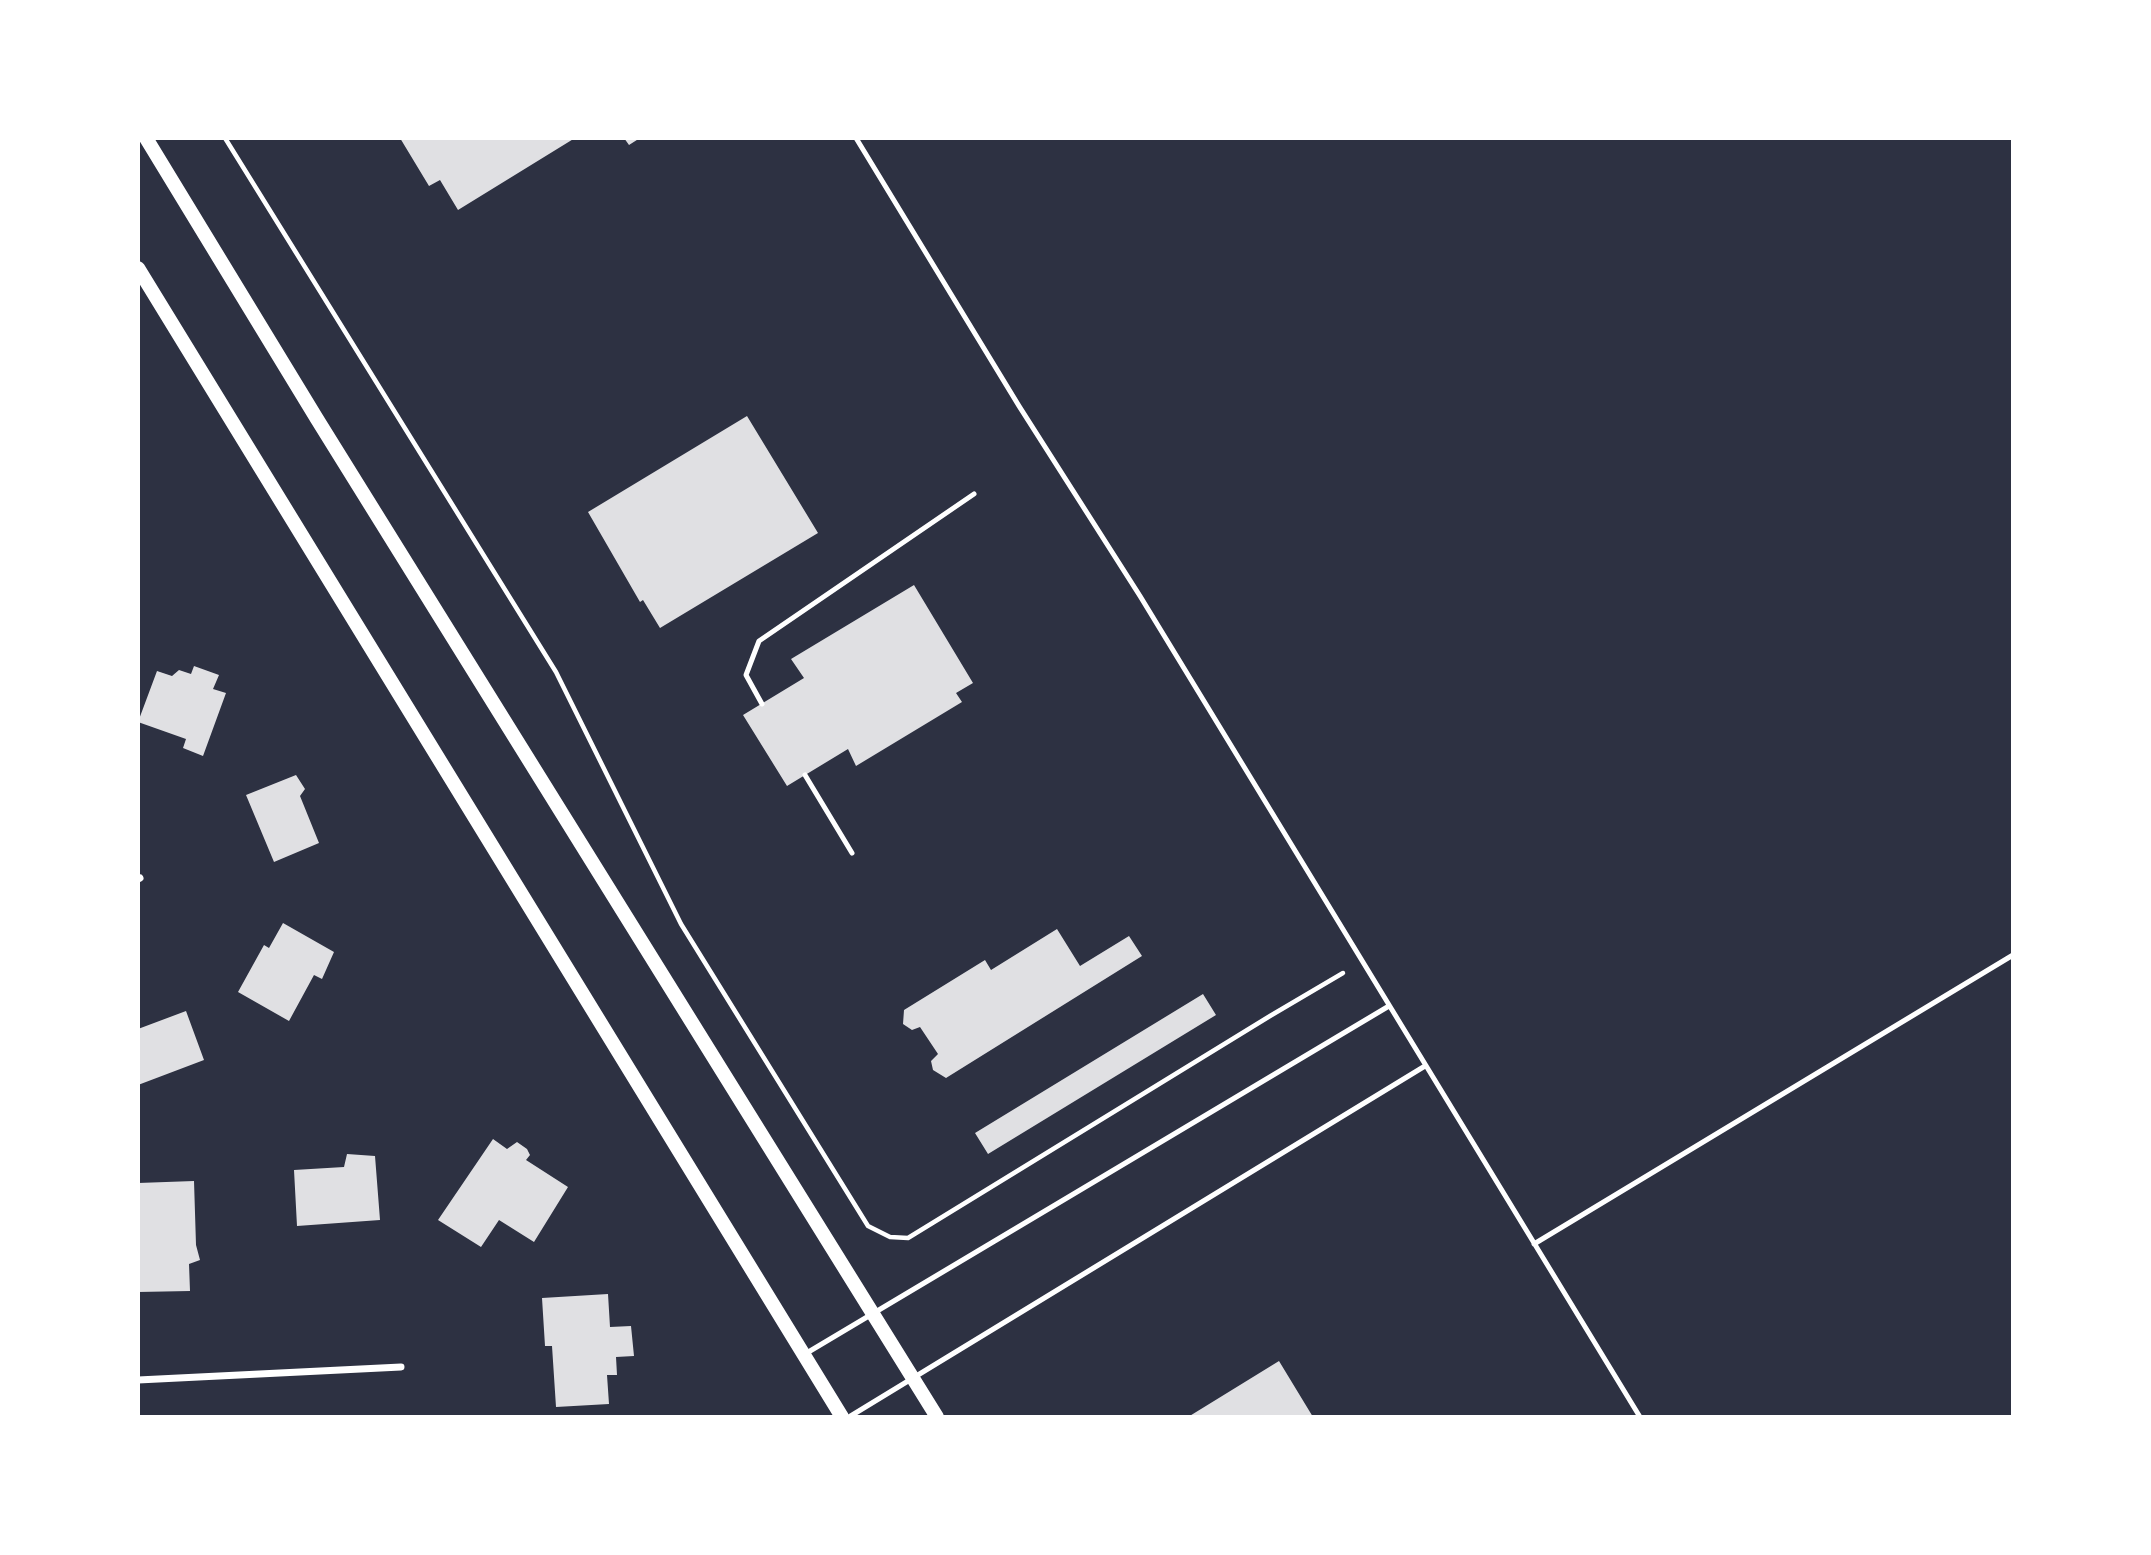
<!DOCTYPE html>
<style>
body{margin:0}
#map{position:relative;width:2151px;height:1555px;overflow:hidden;background:#2d3142;font-family:"IBM Plex Serif",serif}
canvas{display:block}
.frame{position:absolute;inset:0;border:140px solid #fff;pointer-events:none}
</style>
<div id="map">
<canvas width="2151" height="1555"></canvas>
<div class="frame"></div>
</div>
<script>
const ctx = document.querySelector('canvas').getContext('2d');
ctx.lineJoin = 'round';
function paint(path, color) { ctx.fillStyle = color; ctx.fill(path, 'evenodd'); }
const toPath = rows => new Path2D(rows.map(r => 'M' + r).join(''));
function stroke(path, color, width, dash) { ctx.strokeStyle = color; ctx.lineWidth = width; ctx.lineCap = dash ? 'butt' : 'round'; ctx.setLineDash(dash || []); ctx.stroke(path); }
paint(toPath([
 [400,138,575,138,458,210,440,180,429,186],
 [624,138,640,138,629,145],
 [747,416,818,533,660,628,643,600,640,602,588,512],
 [914,585,973,683,956,693,962,702,856,766,848,749,787,786,743,715,804,678,791,659],
 [194,666,219,675,213,689,226,693,203,756,183,748,186,739,138,722,157,671,172,676,179,670,191,674],
 [296,775,305,789,300,796,319,843,274,862,246,795],
 [283,923,334,952,322,979,314,975,289,1021,238,992,264,945,269,948],
 [1057,929,1080,966,1129,936,1142,956,946,1078,933,1070,931,1061,938,1054,920,1027,912,1030,903,1024,904,1010,985,960,991,970],
 [1203,994,1216,1015,988,1154,975,1133],
 [186,1011,204,1060,138,1085,138,1029],
 [493,1139,507,1149,517,1142,527,1149,530,1155,526,1160,568,1187,534,1242,499,1220,481,1247,438,1220],
 [347,1154,375,1156,380,1220,297,1226,294,1170,344,1167],
 [194,1181,196,1245,200,1260,189,1264,190,1291,138,1292,138,1183],
 [608,1294,610,1327,631,1326,634,1356,616,1357,617,1375,607,1375,609,1404,556,1407,552,1346,545,1346,542,1298],
 [1279,1361,1313,1417,1188,1417]
]), '#e0e0e3');
stroke(toPath([
 [225,138,556,672,681,924,868,1226,890,1237,908,1238,1270,1016,1343,973]
]), '#fff', 4.5);
stroke(toPath([
 [856,138,1019,406,1140,596,1640,1417],
 [762,704,746,675,759,641,974,494],
 [805,775,852,853],
 [1534,1244,2013,955],
 [805,1354,1389,1006],
 [849,1417,1425,1066]
]), '#fff', 5);
stroke(toPath([
 [138,879,140,878],
 [138,1380,401,1367]
]), '#fff', 7);
stroke(toPath([
 [146,138,317,419,937,1417],
 [138,268,842,1417]
]), '#fff', 14);
</script>
